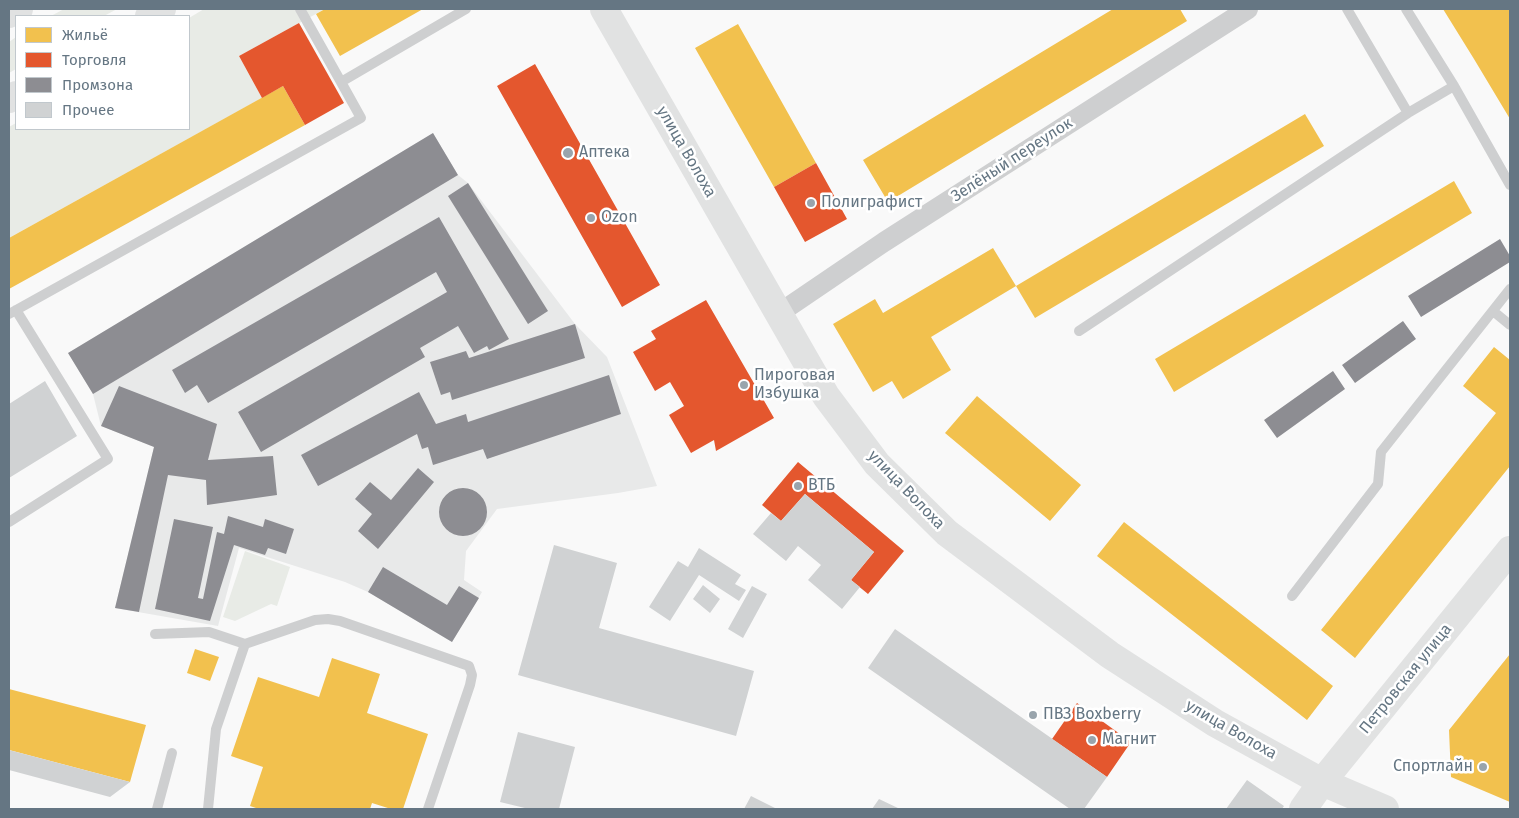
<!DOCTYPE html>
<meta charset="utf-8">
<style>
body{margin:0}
#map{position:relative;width:1519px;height:818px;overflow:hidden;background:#f9f9f9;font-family:"Fira Sans",sans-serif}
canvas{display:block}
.frame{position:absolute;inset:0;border:10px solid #657683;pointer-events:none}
.legend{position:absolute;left:15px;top:15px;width:175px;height:115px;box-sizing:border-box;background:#fff;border:1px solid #c1c8cd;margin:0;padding:6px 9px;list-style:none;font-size:15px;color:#657683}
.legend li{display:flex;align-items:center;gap:10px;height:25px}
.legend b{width:25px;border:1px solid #c1c8cd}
</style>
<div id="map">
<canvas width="1519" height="818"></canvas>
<div class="frame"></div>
<ul class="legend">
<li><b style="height:14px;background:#f2c14e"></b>Жильё</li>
<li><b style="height:14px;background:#e4572e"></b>Торговля</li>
<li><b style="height:14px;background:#8d8d92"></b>Промзона</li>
<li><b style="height:14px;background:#d0d2d3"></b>Прочее</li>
</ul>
</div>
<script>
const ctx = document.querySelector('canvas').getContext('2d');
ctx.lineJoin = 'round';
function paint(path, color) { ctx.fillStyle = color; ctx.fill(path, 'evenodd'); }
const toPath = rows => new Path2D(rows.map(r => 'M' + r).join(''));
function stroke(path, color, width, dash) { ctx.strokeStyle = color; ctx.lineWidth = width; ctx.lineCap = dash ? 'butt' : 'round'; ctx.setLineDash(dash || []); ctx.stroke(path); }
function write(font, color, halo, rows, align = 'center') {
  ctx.font = font + ' "Fira Sans",sans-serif'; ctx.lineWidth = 5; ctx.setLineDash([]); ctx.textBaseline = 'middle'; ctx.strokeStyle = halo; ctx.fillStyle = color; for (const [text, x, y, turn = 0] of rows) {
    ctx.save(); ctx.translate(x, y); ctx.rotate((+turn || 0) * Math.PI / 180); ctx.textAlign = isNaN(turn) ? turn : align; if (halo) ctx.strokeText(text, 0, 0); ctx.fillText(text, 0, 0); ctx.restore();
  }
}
paint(toPath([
 [433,133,458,175,468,183,575,324,607,357,657,486,618,493,497,509,466,551,464,580,482,592,452,642,368,592,345,582,239,548,218,626,115,608,154,447,101,426,93,394,68,353]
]), '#e8e9e9');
paint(toPath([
 [64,9,117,9,104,16,51,16],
 [204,9,325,9,239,56,262,98,9,238,9,127,16,123,16,129,189,129,189,18],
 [16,37,16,69,9,73,9,42],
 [245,551,290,567,277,606,271,604,235,621,223,617]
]), '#e8ebe6');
paint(toPath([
 [325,9,423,9,340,56,316,14],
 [1113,9,1180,9,1187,21,888,202,863,160],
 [1443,9,1510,9,1510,119,1474,59],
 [738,24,816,163,774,187,695,48],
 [283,86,305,125,9,289,9,238],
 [1305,114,1324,146,1035,318,1016,286],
 [1454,181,1472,213,1174,392,1155,359],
 [993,248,1016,286,931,337,951,370,903,399,892,381,873,392,833,324,875,299,883,313],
 [1494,347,1510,360,1510,466,1355,658,1321,630,1496,413,1463,386],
 [977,396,1081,485,1050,521,945,433],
 [1124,522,1333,686,1307,720,1097,556],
 [195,649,219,657,210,681,187,673],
 [1510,654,1510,802,1451,777,1449,730],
 [332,658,380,674,367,713,428,734,403,809,391,809,372,803,370,809,259,809,250,806,263,767,231,756,258,677,319,697],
 [9,689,146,725,130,782,9,750]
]), '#f2c14e');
paint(toPath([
 [299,23,344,103,305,125,283,86,262,98,239,56],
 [535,64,660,285,622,307,497,86],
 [816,163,847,219,805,242,774,187],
 [706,300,774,418,716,451,714,440,691,453,669,415,684,406,670,382,655,391,633,352,656,339,651,331],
 [798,462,904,551,868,594,851,580,874,552,805,494,781,521,762,505],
 [1077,703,1131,742,1107,777,1052,739]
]), '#e4572e');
paint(toPath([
 [433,133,458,175,93,394,68,353],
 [468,183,548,311,528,324,448,196],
 [439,217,509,339,489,350,487,346,474,353,458,326,420,348,425,357,261,452,238,412,447,292,436,272,208,403,197,385,185,393,172,370],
 [1500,239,1510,256,1510,262,1421,317,1408,296],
 [1403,321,1416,339,1355,383,1342,365],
 [575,324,585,358,452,400,450,392,441,395,430,362,466,351,469,358],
 [1333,371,1345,389,1277,438,1264,420],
 [609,375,621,414,487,459,483,449,433,465,428,447,422,449,417,434,318,486,301,455,419,392,436,424,466,414,468,422],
 [119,386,217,424,208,460,273,456,277,495,207,505,206,480,168,475,139,612,115,608,154,447,101,426],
 [418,468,434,482,378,549,358,531,372,514,355,499,370,482,391,500],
 '439 512a24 24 0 1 1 48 0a24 24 0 1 1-48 0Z',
 [228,516,263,527,265,519,294,529,286,554,268,548,265,555,234,545,210,621,155,609,174,519,213,527,198,598,203,599,217,532,224,534],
 [383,567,447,605,459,586,479,598,452,642,368,592]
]), '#8d8d92');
paint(toPath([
 [45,381,77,436,9,478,9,404],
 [805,494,874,552,851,580,860,587,842,609,808,580,821,565,798,546,786,561,753,534,771,513,781,521],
 [554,545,617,563,599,628,754,671,736,736,518,675],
 [699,548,741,575,735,584,746,590,739,601,699,575,670,621,649,607,678,561,688,567],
 [703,585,720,599,710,613,693,599],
 [752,586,767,594,743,638,728,629],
 [895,629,1107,777,1084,809,1070,809,868,668],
 [518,732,575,747,559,809,529,809,500,802],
 [9,750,130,782,110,797,9,770],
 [1247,780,1284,806,1282,809,1226,809],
 [751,796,777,809,744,809],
 [879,799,900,809,872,809]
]), '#d0d2d3');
stroke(toPath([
 [300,9,341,82],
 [1347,9,1408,113],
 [1406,9,1454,86,1510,185],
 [1493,311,1510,325],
 [9,314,361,118,341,82,466,9],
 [1079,331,1408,113,1454,86],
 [9,522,108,459,16,310],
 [1292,596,1378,484,1381,452,1510,289],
 [155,634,209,632,245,644],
 [157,809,172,753],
 [208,809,216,729,245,644,315,620,328,619,340,621,469,666,472,675,470,685,428,809]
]), '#cecfd0', 10);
stroke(toPath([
 [778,314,884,242,1248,9]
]), '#cecfd0', 20);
stroke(toPath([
 [604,9,826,396,877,464,947,533,1110,655,1215,723,1322,782,1385,809],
 [9,14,19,9],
 [149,16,162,9],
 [9,99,16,95],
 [1303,809,1322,782,1510,550]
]), '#e1e2e2', 28);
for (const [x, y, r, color] of [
 [568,153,6,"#99a4ac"],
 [811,203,5,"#99a4ac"],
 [591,218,5,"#99a4ac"],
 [744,385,5,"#99a4ac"],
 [798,486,5,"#99a4ac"],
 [1033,715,5,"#99a4ac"],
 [1092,740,5,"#99a4ac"],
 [1483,767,5,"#99a4ac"]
]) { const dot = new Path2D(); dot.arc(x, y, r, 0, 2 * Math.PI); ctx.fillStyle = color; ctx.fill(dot); stroke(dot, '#fff', 2); }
write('16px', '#657683', '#fff', [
 ["улица Волоха",686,152,60],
 ["Зелёный переулок",1012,160,-33],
 ["улица Волоха",906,490,46],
 ["Петровская улица",1406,679,-51],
 ["улица Волоха",1231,730,30]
]);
write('16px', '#657683', '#fff', [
 ["Аптека",579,153],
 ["Полиграфист",821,203],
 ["Ozon",601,218],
 ["Пироговая",754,376],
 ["Избушка",754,394],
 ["ВТБ",808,486],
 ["ПВЗ Boxberry",1043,715],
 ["Магнит",1102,740],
 ["Спортлайн",1473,767,"right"]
], 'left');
</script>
